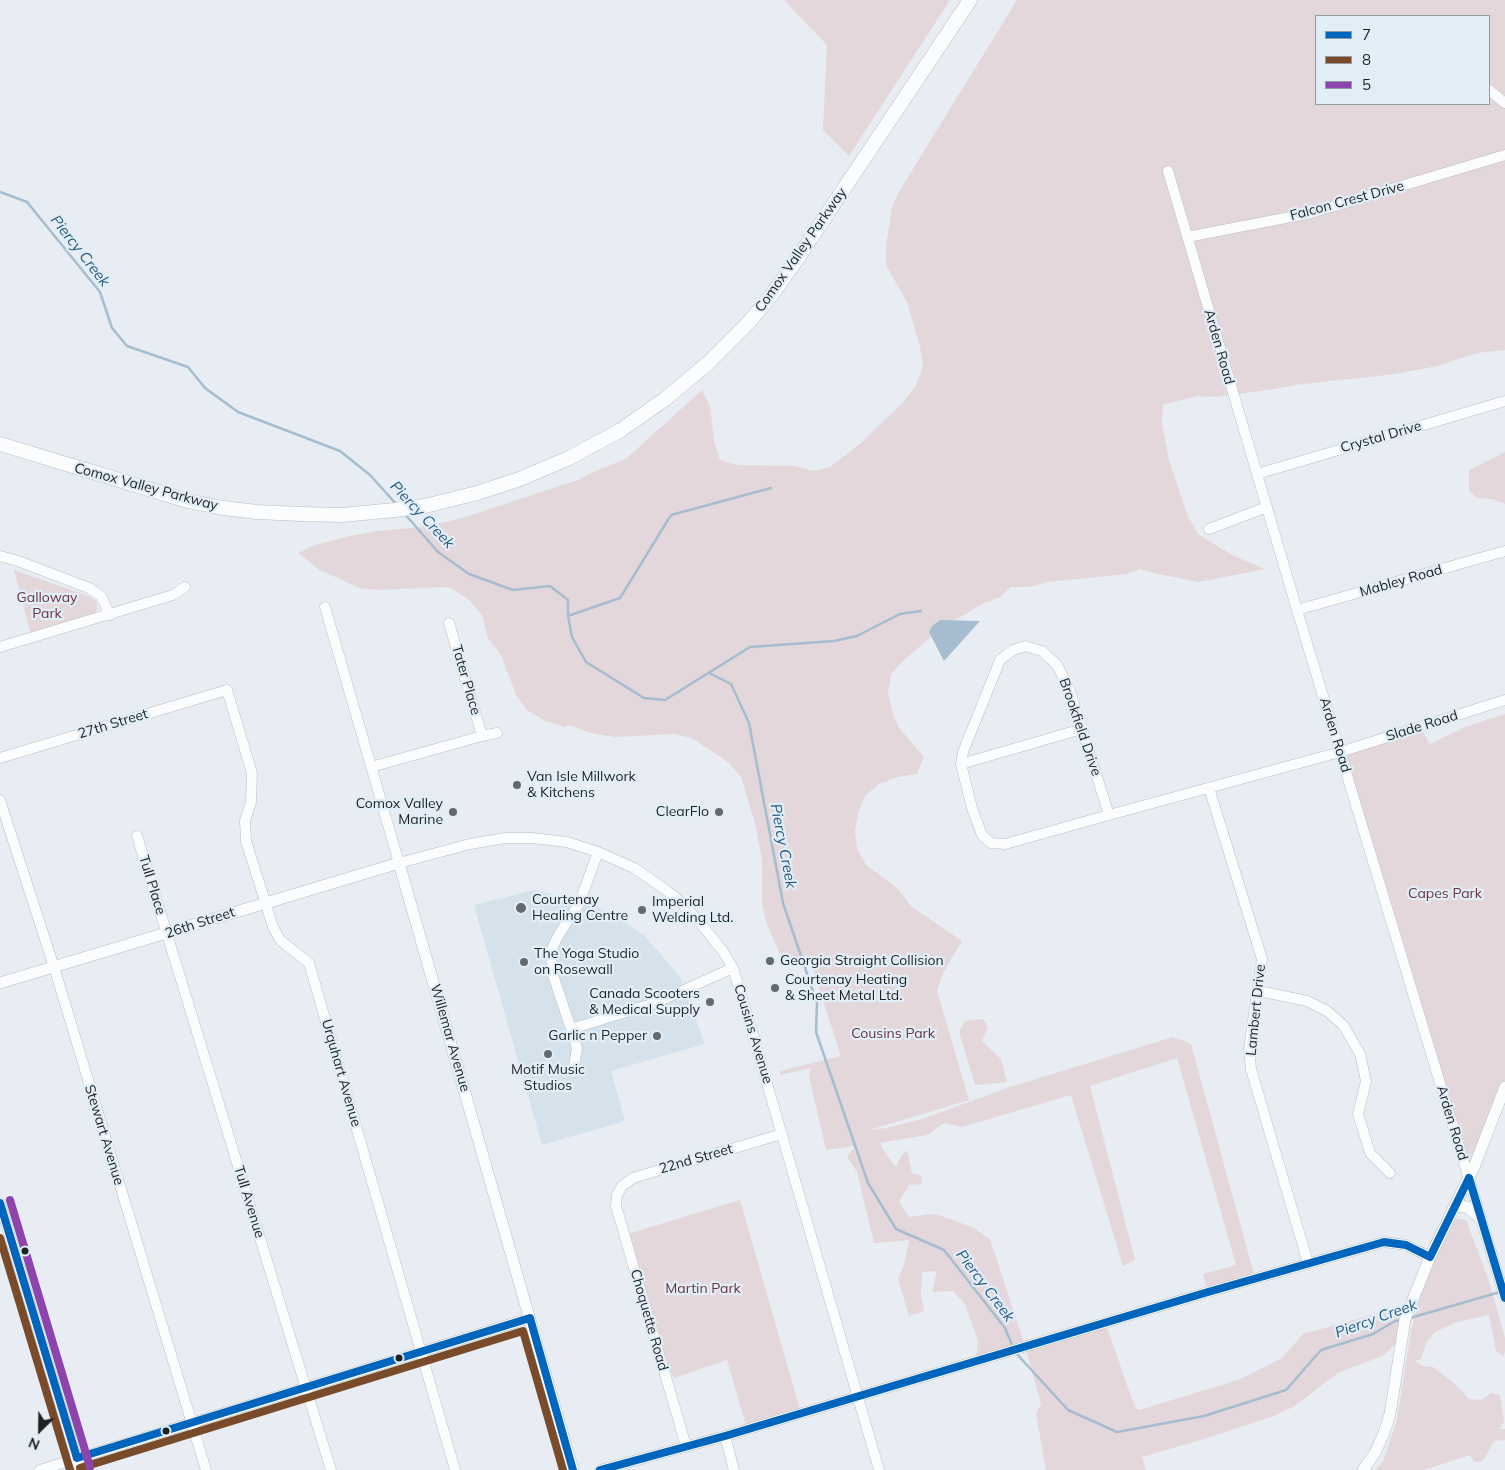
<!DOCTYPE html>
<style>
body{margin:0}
#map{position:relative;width:1505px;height:1470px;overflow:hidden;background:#e7edf2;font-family:Mulish,sans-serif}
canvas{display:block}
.legend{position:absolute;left:1315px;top:15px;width:175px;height:90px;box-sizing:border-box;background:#e2eef7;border:1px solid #949ca3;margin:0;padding:6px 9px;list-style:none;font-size:15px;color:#1e2225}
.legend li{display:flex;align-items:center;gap:10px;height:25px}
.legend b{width:25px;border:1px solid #949ca3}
.north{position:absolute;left:15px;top:1405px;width:50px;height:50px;-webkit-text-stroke:4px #e2eef7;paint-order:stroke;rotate:203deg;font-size:14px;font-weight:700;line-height:20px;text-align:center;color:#1e2225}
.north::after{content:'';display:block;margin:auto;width:18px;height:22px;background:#1e2225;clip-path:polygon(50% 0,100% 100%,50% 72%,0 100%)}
</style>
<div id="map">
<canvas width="1505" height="1470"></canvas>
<ul class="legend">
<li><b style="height:6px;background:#0065bd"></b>7</li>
<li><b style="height:6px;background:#7a4b2a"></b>8</li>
<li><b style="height:6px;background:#8e44ad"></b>5</li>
</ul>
<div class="north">N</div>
</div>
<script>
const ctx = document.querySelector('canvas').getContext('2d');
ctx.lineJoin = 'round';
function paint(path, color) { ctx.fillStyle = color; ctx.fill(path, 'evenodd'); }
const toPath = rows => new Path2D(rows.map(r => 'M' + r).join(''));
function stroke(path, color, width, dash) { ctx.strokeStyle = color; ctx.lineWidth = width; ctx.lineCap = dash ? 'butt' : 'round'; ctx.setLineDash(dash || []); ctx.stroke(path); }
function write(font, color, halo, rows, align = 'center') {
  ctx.font = font + ' Mulish,sans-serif'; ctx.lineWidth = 4.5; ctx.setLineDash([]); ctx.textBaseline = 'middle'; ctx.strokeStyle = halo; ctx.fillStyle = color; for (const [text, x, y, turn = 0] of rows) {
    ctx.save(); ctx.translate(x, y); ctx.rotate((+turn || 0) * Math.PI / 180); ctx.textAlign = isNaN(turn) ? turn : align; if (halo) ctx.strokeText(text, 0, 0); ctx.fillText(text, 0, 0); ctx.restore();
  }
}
paint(toPath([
 [534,890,594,905,620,919,644,935,680,977,705,1044,611,1071,625,1121,542,1145,474,905]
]), '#d5e2ec');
paint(toPath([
 [784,0,950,0,849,156,823,130,827,45],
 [1017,0,1505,0,1505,350,1477,353,1437,366,1396,374,1295,385,1275,389,1215,397,1197,396,1163,405,1162,423,1169,461,1188,516,1198,534,1232,555,1265,569,1199,582,1158,574,1140,569,1127,574,1048,582,1029,587,1011,587,1000,597,982,604,966,614,930,632,931,637,904,660,891,674,888,693,892,711,899,728,924,757,917,774,898,777,879,784,865,796,858,813,855,831,857,848,866,865,884,878,899,890,911,906,962,941,943,973,937,991,969,1100,869,1130,887,1128,922,1119,1010,1087,1173,1037,1182,1040,1191,1044,1255,1278,1208,1292,1203,1274,1236,1265,1177,1058,1090,1086,1135,1260,1123,1266,1071,1095,962,1127,944,1123,927,1135,880,1143,887,1156,896,1167,901,1156,907,1150,912,1173,921,1176,922,1184,909,1185,899,1202,909,1217,929,1214,939,1215,972,1227,990,1239,1025,1346,1105,1322,1132,1399,1136,1408,1139,1410,1238,1380,1282,1358,1303,1334,1411,1304,1401,1339,1382,1356,1338,1373,1293,1407,1271,1417,1204,1439,1142,1457,1146,1470,1046,1470,1036,1414,1041,1404,1025,1346,976,1360,978,1341,965,1304,953,1291,932,1292,937,1271,922,1272,921,1295,924,1311,909,1316,898,1279,904,1265,909,1240,874,1243,857,1172,847,1157,855,1146,826,1150,809,1076,811,1068,780,1075,780,1071,841,1056,812,966,793,966,783,961,766,922,762,903,762,860,755,823,741,777,728,762,692,738,673,734,615,737,590,733,570,725,564,727,543,720,527,710,516,695,501,655,488,638,482,615,469,600,451,588,444,587,379,590,360,588,320,570,298,553,315,545,355,535,378,531,421,527,459,519,578,480,595,471,626,459,702,390,710,406,714,441,720,460,738,465,795,466,813,471,830,467,861,443,902,403,915,387,923,367,920,347,907,302,886,265,886,246,892,207,900,190],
 [1316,16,1489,16,1489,104,1316,104],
 [1505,452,1505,504,1492,499,1476,498,1469,490,1469,470],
 [14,570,91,597,97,602,97,610,93,616,31,635],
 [1505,714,1505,1087,1469,1178,1340,752,1420,727,1430,744,1468,726],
 [983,1019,988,1027,982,1041,1001,1059,1007,1082,975,1085,959,1032,965,1021],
 [740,1200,801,1413,747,1429,727,1360,674,1378,655,1338,624,1235],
 [1455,1218,1466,1220,1488,1278,1505,1338,1505,1352,1503,1356,1496,1351,1489,1315,1457,1322,1435,1332,1426,1343,1421,1359,1415,1361,1422,1366,1433,1367,1454,1383,1469,1399,1481,1400,1491,1393,1500,1395,1504,1422,1499,1429,1505,1429,1505,1440,1494,1441,1483,1461,1474,1462,1470,1455,1424,1470,1375,1470,1383,1462,1397,1420,1411,1330,1424,1284]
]), '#e3d7db');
paint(toPath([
 [940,620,980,621,944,661,929,632,932,626]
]), '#a5bdce');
stroke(toPath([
 [0,192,27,202,100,292,112,328,127,346,188,367,205,388,238,412,340,451,370,475,397,505],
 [404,513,438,552,469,574,513,590,550,586,568,600,568,616,572,637,586,662,644,698,665,700,750,647,834,641,857,636,900,614,921,611],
 [568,616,620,598,671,515,771,488],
 [709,673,731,684,749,723,783,903,817,1003,816,1032,868,1183,896,1229,944,1250,1005,1328,1013,1347],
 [1410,1318,1500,1292],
 [1015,1352,1068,1410,1117,1432,1204,1416,1286,1390,1321,1350,1373,1334,1395,1321,1402,1320]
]), '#a5bdce', 2.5);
const minor = toPath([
 [1489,90,1505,103],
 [1168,171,1297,610,1505,1298],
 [1187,237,1311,213,1505,155],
 [1257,474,1505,401],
 [1209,529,1267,507],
 [0,556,18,561,89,588,101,596,110,615],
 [325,607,399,863,470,844,505,838,532,838,567,842,598,852,634,868,653,881,674,896,697,919,722,950,733,968,746,1011,879,1470],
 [1297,610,1505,551],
 [0,647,173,595,185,587],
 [482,736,497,733],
 [0,758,227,690,252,773,251,802,245,821,246,841,273,927,280,940,309,963,455,1470],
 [961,764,1082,729],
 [371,767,482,736,449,623],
 [1209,788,1262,959,1249,1049,1251,1069,1308,1263],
 [0,800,54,967,206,1470],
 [1109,815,1070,691,1057,665,1042,651,1025,646,1013,650,1000,660,994,675,963,752,961,764,972,808,982,835,991,843,1005,844,1109,815,1340,752,1505,700],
 [137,836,331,1470],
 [598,852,579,904,558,936,551,951,552,972,571,1029,655,1003,733,968],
 [1259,991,1307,1001,1327,1011,1343,1025,1360,1054,1366,1081,1358,1114,1370,1153,1390,1173],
 [571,1029,577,1048,573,1072],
 [0,1203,80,1470],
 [725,1436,734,1470],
 [686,1446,616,1206,617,1195,622,1186,633,1178,782,1134],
 [40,1470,530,1318],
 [600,1470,725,1436,1208,1292,1384,1242,1406,1245,1430,1257]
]);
const tertiary = toPath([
 [0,983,399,863,573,1470],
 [1453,1209,1460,1206,1467,1207,1481,1219],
 [1363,1470,1375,1453,1384,1433,1390,1414,1405,1319,1430,1257,1474,1167,1505,1087]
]);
const secondary = toPath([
 [0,444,188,501,223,508,257,512,301,514,342,515,395,510,425,506,477,493,520,479,569,458,621,430,665,399,707,364,750,321,773,293,795,262,970,0]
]);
stroke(minor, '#b9bec2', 11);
stroke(tertiary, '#b9bec2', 12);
stroke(secondary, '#b9bec2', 15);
stroke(minor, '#fbfcfd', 10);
stroke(tertiary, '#fbfcfd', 11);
stroke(secondary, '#fbfcfd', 14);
stroke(toPath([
 [1469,1178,1505,1298],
 [0,1203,77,1458,530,1318,573,1470],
 [600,1470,725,1436,1208,1292,1384,1242,1406,1245,1430,1257,1469,1178]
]), '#0065bd', 8);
stroke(toPath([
 [0,1238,70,1470],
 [80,1468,523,1331,563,1470]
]), '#7a4b2a', 8);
stroke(toPath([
 [10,1200,90,1467]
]), '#8e44ad', 8);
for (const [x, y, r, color] of [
 [517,785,5,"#64696d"],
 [453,812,5,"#64696d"],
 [719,812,5,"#64696d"],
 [521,908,6,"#64696d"],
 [642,910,5,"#64696d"],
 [770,961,5,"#64696d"],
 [524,962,5,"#64696d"],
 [775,988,5,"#64696d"],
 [710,1002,5,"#64696d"],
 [657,1036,5,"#64696d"],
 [548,1054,5,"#64696d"],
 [25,1251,4.5,"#1e2225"],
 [399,1358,4.5,"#1e2225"],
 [166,1431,4.5,"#1e2225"]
]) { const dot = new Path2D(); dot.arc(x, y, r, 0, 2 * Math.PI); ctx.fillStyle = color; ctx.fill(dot); stroke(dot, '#e2eef7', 2); }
write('14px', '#1e2225', '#e2eef7', [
 ["Falcon Crest Drive",1347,201,-15],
 ["Comox Valley Parkway",801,250,-55],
 ["Arden Road",1219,347,74],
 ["Crystal Drive",1381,437,-16],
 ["Comox Valley Parkway",146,487,15],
 ["Mabley Road",1401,581,-16],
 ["Tater Place",466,680,74],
 ["27th Street",113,724,-17],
 ["Slade Road",1422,726,-17],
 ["Brookfield Drive",1080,727,71],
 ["Arden Road",1335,735,73],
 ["Tull Place",152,885,73],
 ["26th Street",200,923,-18],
 ["Lambert Drive",1256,1010,-84],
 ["Cousins Avenue",753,1034,73],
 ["Willemar Avenue",450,1038,74],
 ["Urquhart Avenue",341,1073,74],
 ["Arden Road",1452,1123,73],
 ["Stewart Avenue",104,1135,73],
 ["22nd Street",696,1159,-16],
 ["Tull Avenue",249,1202,73],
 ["Choquette Road",649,1320,74]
]);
write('14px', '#6a333d', '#e2eef7', [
 ["Galloway",47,598],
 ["Park",47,614],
 ["Capes Park",1445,894],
 ["Cousins Park",893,1034],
 ["Martin Park",703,1289]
]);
write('14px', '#1e2225', '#e2eef7', [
 ["Van Isle Millwork",527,777],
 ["& Kitchens",527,793],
 ["Comox Valley",443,804,"right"],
 ["Marine",443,820,"right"],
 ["ClearFlo",709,812,"right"],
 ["Courtenay",532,900],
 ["Healing Centre",532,916],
 ["Imperial",652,902],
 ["Welding Ltd.",652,918],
 ["The Yoga Studio",534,954],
 ["on Rosewall",534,970],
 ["Georgia Straight Collision",780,961],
 ["Courtenay Heating",785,980],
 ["& Sheet Metal Ltd.",785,996],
 ["Canada Scooters",700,994,"right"],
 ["& Medical Supply",700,1010,"right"],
 ["Garlic n Pepper",647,1036,"right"],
 ["Motif Music",548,1070,"center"],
 ["Studios",548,1086,"center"]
], 'left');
write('italic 15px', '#285b7d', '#e2eef7', [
 ["Piercy Creek",80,251,52],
 ["Piercy Creek",422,515,47],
 ["Piercy Creek",783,846,79],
 ["Piercy Creek",985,1286,53],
 ["Piercy Creek",1376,1319,-20]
]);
</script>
